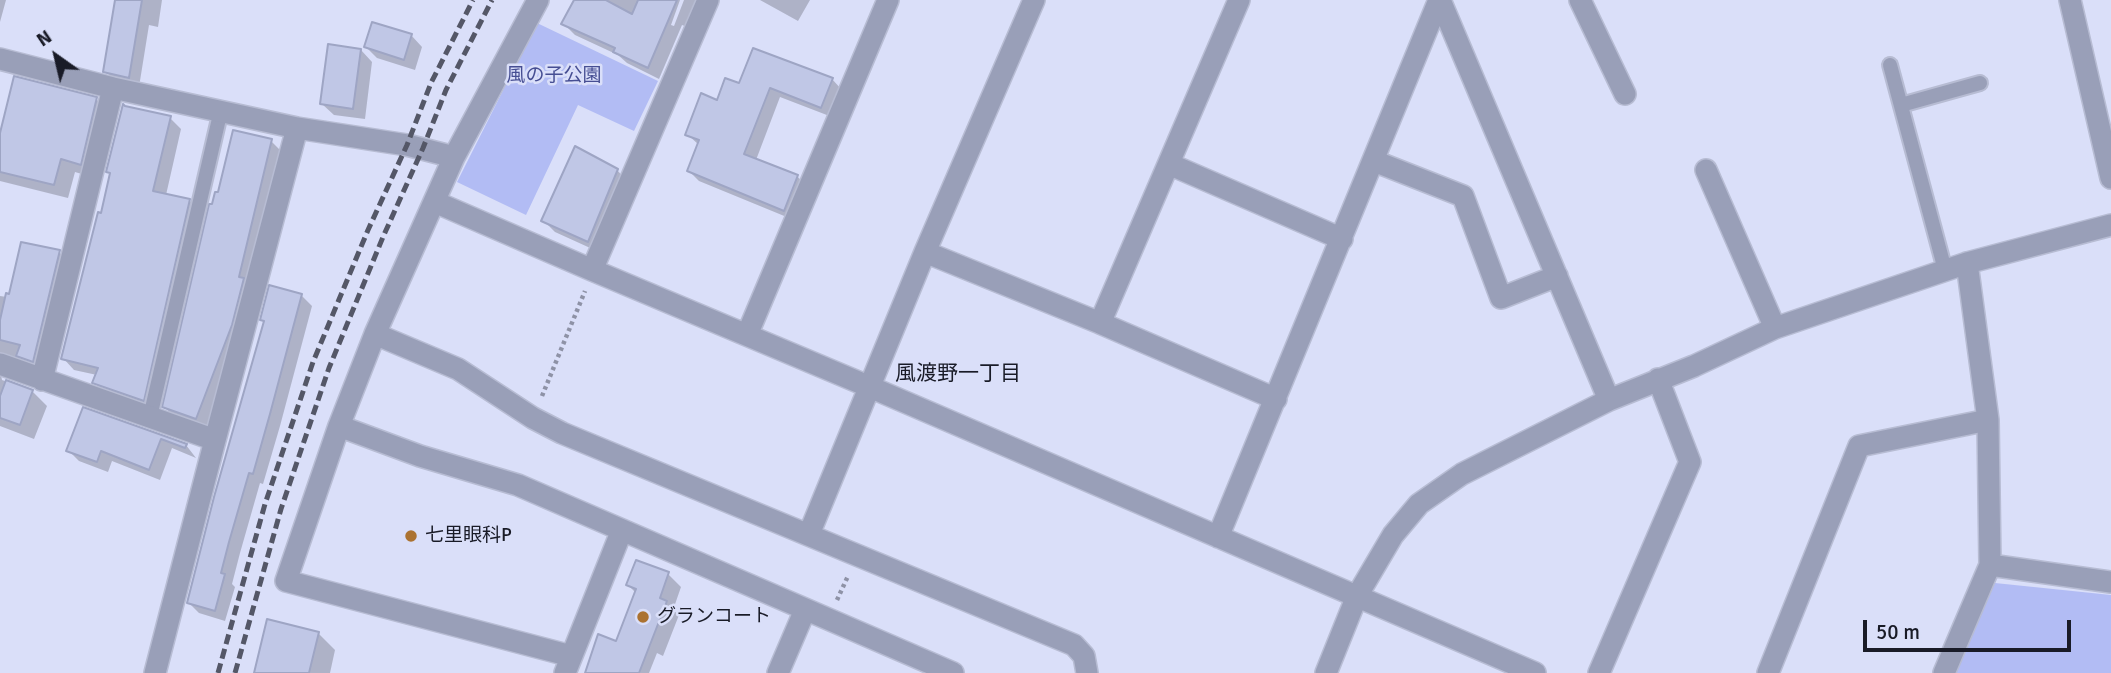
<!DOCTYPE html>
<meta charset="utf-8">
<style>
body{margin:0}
#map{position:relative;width:2111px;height:673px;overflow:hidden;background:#dadff9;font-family:Signika,sans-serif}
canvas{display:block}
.north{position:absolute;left:21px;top:21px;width:70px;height:70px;-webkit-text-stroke:5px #dadff9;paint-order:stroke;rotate:326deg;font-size:19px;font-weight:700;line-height:28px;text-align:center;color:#191b27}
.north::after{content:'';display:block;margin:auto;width:24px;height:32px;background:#191b27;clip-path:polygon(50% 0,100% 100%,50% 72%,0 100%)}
.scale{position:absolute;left:1863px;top:620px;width:208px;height:32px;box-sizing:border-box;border:4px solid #191b27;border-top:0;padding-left:9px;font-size:21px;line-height:24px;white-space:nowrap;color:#191b27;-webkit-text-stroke:5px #dadff9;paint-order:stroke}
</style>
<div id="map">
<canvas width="2111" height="673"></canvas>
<div class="north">N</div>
<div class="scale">50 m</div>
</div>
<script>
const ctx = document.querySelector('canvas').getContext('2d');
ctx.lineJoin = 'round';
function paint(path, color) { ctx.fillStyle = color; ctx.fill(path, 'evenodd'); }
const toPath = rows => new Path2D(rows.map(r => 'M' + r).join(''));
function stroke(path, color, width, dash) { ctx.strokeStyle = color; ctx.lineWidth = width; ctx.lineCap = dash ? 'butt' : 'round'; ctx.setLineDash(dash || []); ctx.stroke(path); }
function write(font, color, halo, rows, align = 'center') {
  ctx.font = font + ' Signika,"Noto Sans JP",sans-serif'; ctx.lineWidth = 5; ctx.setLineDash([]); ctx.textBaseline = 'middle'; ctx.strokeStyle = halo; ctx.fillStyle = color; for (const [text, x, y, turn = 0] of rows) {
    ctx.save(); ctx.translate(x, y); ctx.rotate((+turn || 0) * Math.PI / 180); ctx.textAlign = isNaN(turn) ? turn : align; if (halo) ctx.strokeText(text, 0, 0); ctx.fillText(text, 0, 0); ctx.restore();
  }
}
paint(toPath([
 [537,23,658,81,634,131,578,105,526,215,457,182],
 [1995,583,2111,595,2111,673,1955,673]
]), '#b2bcf4');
paint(toPath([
 [0,0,6,0,0,22],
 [115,0,162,0,158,27,149,25,139,87,115,81,105,71],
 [575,0,680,0,671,25,674,26,684,0,697,0,687,27,682,25,659,79,627,63,618,55,575,35,563,23],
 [760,0,810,0,798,21],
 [411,35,422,47,415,70,377,58,366,47],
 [361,50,372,62,365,119,334,115,322,104],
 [832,79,842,90,832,117,780,97,756,160,797,176,807,187,794,220,699,181,689,171,699,145,687,134,718,102,740,85],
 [96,99,111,113,95,178,75,172,68,198,0,181,0,129],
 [170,118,181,129,166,195,190,201,201,212,155,411,105,393,94,382,97,375,74,370,63,358,102,215,111,174,108,171],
 [271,141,283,153,208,430,176,418,164,407,213,206,219,194],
 [617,170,628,182,599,252,555,232,543,220],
 [59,252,73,266,47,375,1,375,2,380,32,391,47,406,34,439,0,426,0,296,7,297,10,296],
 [301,295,312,306,280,426,263,484,260,483,240,553,232,584,235,587,225,621,199,613,189,603,265,323,262,319],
 [84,409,186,445,196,458,172,448,160,480,112,461,108,472,79,461,68,450],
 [668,574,681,587,673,610,679,615,663,656,657,653,649,673,587,673,617,643,636,593,628,585],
 [318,633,335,650,330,673,256,673]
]), '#0003');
const building = toPath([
 [115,0,142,0,129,78,103,72,115,0],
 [574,0,606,0,632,14,638,0,677,0,648,68,613,52,615,48,561,24,574,0],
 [372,22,412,34,404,60,364,47,372,22],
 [328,44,361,49,353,109,320,104,328,44],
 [753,48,833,78,821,108,770,88,744,154,798,175,784,211,687,171,699,140,685,135,701,93,717,100,725,78,739,83,753,48],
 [14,76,97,97,81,165,61,159,54,185,0,172,0,133,14,76],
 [123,104,125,106,171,116,153,191,190,199,144,401,92,383,98,368,61,359,98,212,101,213,110,173,106,172,123,104],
 [233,130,272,139,239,277,244,278,232,325,196,419,162,407,209,204,212,204,215,192,218,192,233,130],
 [575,146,618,169,588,242,541,221,575,146],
 [21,242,60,250,33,362,16,356,20,345,0,340,0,320,6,293,9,294,21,242],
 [269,285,302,294,270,414,253,474,249,473,229,542,221,573,225,574,215,611,187,603,214,497,264,321,260,320,269,285],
 [6,380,33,390,20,425,0,418,0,396,6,380],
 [83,407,187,444,185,448,161,439,149,470,101,451,97,462,66,451,83,407],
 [636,560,669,572,660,598,667,601,639,673,585,673,598,634,616,641,636,589,626,585,636,560],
 [267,619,319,632,309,673,254,673,267,619]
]);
paint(building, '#c0c7e6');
stroke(building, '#9ea5c4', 2);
const service = toPath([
 [1890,65,1945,270],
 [1901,105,1980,83],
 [150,417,221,110]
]);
const minor = toPath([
 [538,0,454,157,375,334,339,426,286,581,571,656],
 [1440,0,1609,400],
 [1580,0,1625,94],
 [2070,0,2111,178],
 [0,59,113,88,297,128,407,145,454,157],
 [1374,161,1463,196,1501,298,1557,276],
 [1169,164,1342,239],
 [1706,170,1775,328],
 [435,202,592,270,870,387,1535,673],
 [925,252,1100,323,1276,399],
 [592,270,708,0],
 [1100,323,1239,0],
 [375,334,458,369,533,418,562,433,1074,645,1084,656,1087,673],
 [747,335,888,0],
 [0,364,215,440,297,128],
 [42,380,113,88],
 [339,426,420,456,518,485,953,673],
 [809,534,925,252,1034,0],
 [1218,537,1439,0],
 [1990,565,2111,582],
 [155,673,215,440],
 [565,673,622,530],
 [778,673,805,610],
 [1326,673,1357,596,1393,535,1419,504,1462,474,1609,400,1694,366,1775,328,1967,263,2111,225],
 [1599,673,1690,462,1658,379],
 [1768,673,1859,446,1988,420],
 [1944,673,1990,565,1988,420,1967,263]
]);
stroke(service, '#b7bcd3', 18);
stroke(minor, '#b7bcd3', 24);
stroke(toPath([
 [542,396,585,291],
 [837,600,848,576]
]), '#8e92a6', 4.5, [3.5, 3.5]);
stroke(service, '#999fb8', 14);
stroke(minor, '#999fb8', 21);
stroke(toPath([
 [218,673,265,504,313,362,368,230,407,145,431,83,473,0],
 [235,673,281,509,329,368,383,237,423,148,446,90,492,0]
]), '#545767', 5, [10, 5]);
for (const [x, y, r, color] of [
 [411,536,7,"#ab7231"],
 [643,617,7,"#ab7231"]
]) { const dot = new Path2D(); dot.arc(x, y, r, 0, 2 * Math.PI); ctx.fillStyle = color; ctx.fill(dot); stroke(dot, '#dadff9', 2.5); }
write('19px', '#464e93', '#dadff9', [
 ["風の子公園",554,76]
]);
write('19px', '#191b27', '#dadff9', [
 ["七里眼科P",425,536],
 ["グランコート",657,617]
], 'left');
write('21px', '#191b27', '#dadff9', [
 ["風渡野一丁目",958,374]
]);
</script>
